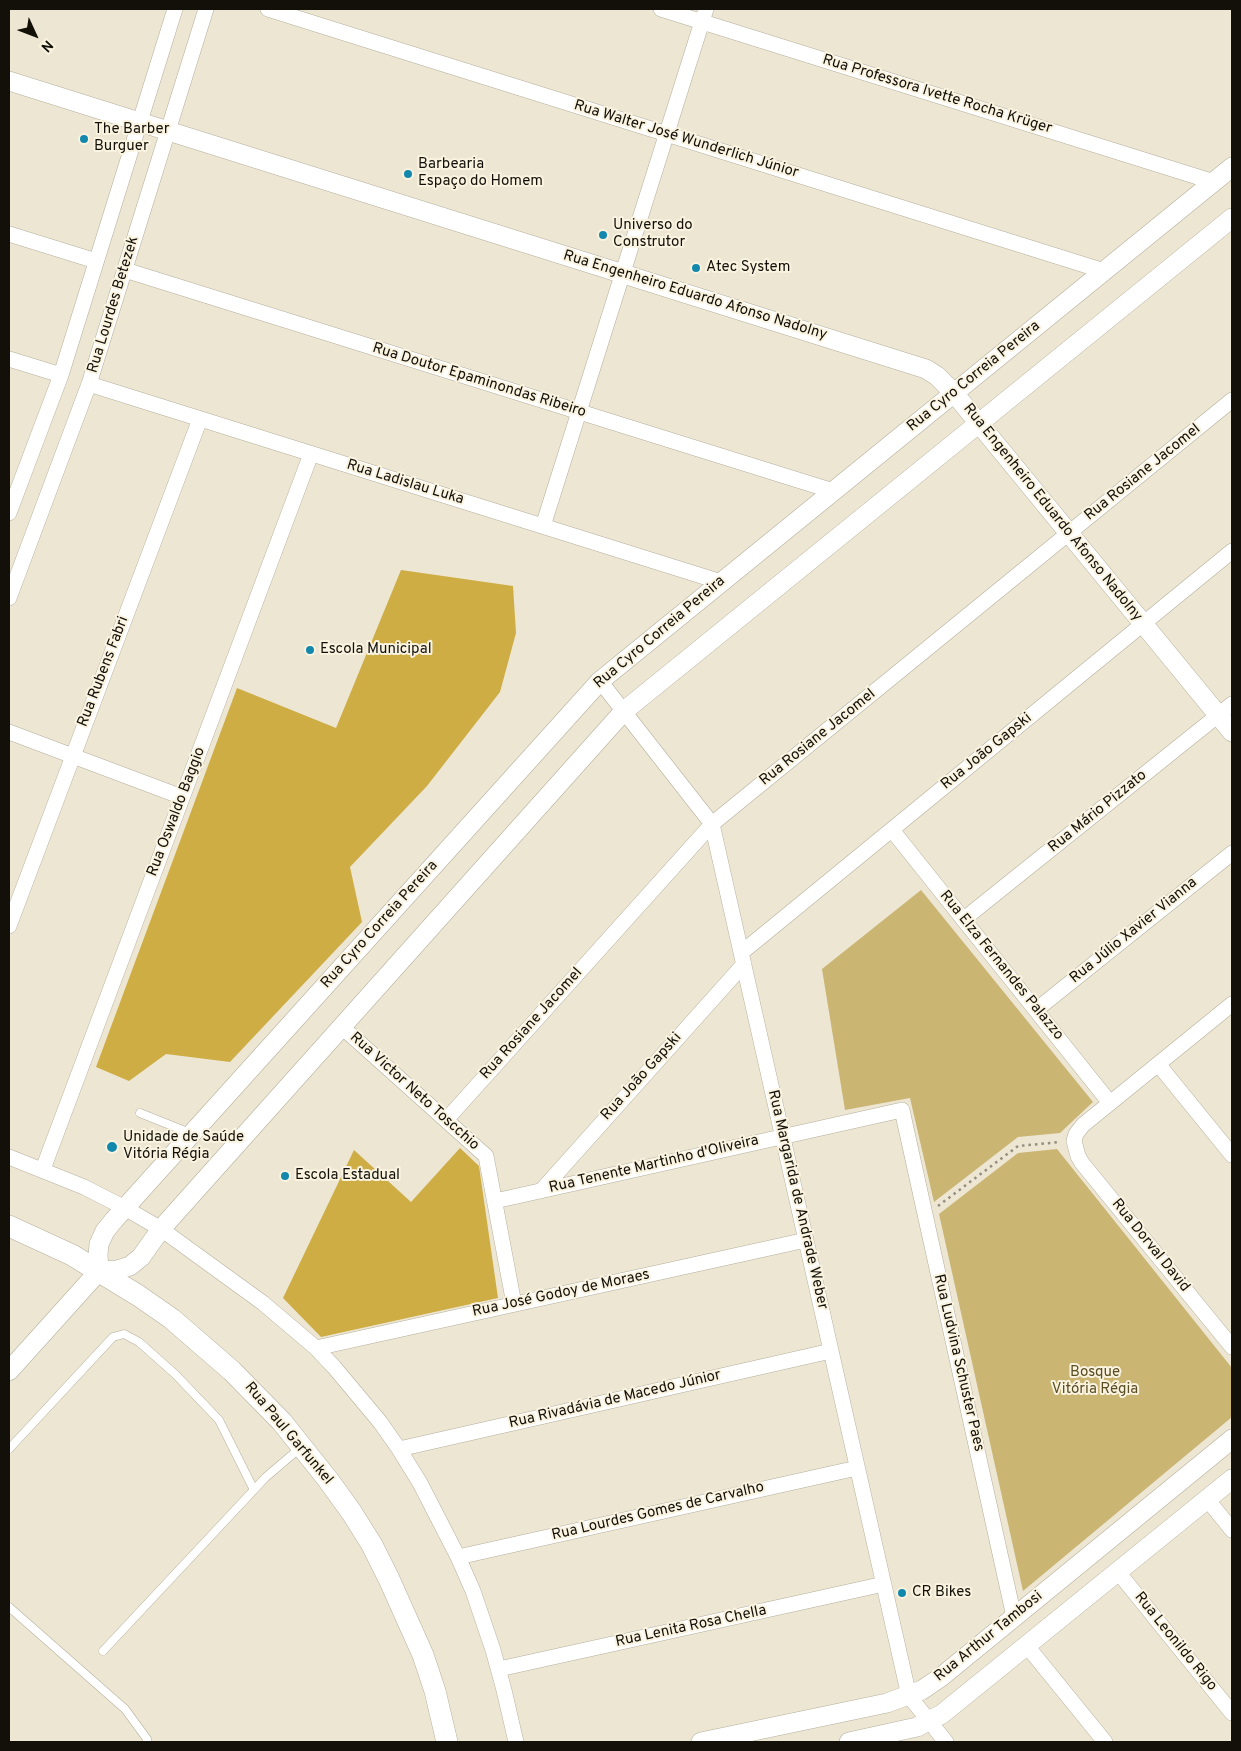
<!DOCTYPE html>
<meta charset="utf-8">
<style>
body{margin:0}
#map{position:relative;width:1241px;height:1751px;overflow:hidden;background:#ede6d3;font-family:Overpass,sans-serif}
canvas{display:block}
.frame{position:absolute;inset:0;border:10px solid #121009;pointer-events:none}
.north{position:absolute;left:10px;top:10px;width:50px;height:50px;-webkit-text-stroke:4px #faf3e0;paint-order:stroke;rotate:133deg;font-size:14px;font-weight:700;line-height:20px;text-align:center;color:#121009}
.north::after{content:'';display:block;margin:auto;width:18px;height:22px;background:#121009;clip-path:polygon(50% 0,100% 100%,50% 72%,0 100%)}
</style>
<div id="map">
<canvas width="1241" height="1751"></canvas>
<div class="frame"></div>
<div class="north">N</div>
</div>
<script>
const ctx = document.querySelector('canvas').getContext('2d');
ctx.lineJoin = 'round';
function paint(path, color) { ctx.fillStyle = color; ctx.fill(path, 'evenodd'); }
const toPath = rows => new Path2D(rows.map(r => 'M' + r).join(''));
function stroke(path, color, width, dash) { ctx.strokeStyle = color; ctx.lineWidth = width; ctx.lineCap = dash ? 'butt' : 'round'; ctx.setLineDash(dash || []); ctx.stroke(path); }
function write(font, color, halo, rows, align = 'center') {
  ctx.font = font + ' Overpass,sans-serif'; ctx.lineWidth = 4; ctx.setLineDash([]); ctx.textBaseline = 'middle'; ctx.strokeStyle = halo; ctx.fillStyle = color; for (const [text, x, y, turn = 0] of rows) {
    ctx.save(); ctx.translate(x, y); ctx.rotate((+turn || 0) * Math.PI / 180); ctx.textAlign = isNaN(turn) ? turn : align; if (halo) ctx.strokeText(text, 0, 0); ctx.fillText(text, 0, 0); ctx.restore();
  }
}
paint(toPath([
 [921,890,1093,1102,1060,1133,1018,1137,934,1202,910,1098,845,1110,822,969],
 [1057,1149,1232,1368,1232,1417,1023,1591,939,1214,1018,1153]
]), '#cab573');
paint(toPath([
 [401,570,513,586,516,633,500,692,427,786,350,867,362,922,230,1062,166,1054,129,1081,96,1067,237,688,336,728],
 [460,1148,479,1166,498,1298,321,1337,283,1298,354,1150,411,1202]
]), '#cdad44');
const service = toPath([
 [140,1113,190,1133],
 [9,1449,113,1337,124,1334,139,1342,175,1374,219,1420,254,1490],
 [9,1607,125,1709,147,1739,147,1742],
 [103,1651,266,1477,300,1448]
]);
const minor = toPath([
 [268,9,1104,271],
 [661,9,1214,182],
 [9,234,96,261],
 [125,270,833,491],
 [9,359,61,375],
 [89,384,721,582],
 [9,513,61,375,175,9],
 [543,526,706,9],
 [9,598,89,384,206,9],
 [600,681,712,824,909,1696,946,1742],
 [9,732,182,797],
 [892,830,1110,1103],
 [964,919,1232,704],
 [9,926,200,419],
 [741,953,1232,551],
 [1232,1004,1083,1125,1076,1134,1074,1141,1078,1156,1082,1163,1232,1347],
 [1036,1010,1232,853],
 [342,1027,486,1156,514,1304],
 [1158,1064,1232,1155],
 [446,1120,712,824,1232,400],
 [9,1157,84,1187,125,1208,161,1229,263,1303,316,1348,334,1367,380,1422,399,1449,420,1483,458,1557,473,1591,493,1650,504,1690,516,1742],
 [43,1169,311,454],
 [541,1191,744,964],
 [495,1201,902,1110,1014,1617],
 [316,1348,806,1240],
 [399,1449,831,1351],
 [1207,1499,1232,1530],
 [458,1557,857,1468],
 [1118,1572,1232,1713],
 [1027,1646,1105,1742],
 [499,1669,884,1584]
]);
const tertiary = toPath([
 [9,81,926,369,937,376,954,393,1232,732],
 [99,1271,98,1255,99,1244,105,1231,114,1220,600,681,1232,167],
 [9,1371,99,1271,117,1270,130,1266,141,1257,161,1229,624,711,1232,218],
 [701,1742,887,1703,922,1690,941,1677,1232,1439],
 [849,1742,917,1727,942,1714,1232,1479]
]);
const secondary = toPath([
 [9,1226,72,1255,139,1296,172,1319,232,1371,282,1422,329,1481,352,1513,372,1545,389,1579,423,1655,435,1691,447,1742]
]);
stroke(service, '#b5af9c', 9);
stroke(minor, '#b5af9c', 16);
stroke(tertiary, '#b5af9c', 20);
stroke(secondary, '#b5af9c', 22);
stroke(toPath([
 [938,1206,1018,1146,1060,1142]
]), '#938e80', 2.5, [2.5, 4]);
stroke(service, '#fff', 8);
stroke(minor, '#fff', 15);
stroke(tertiary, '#fff', 19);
stroke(secondary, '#fff', 21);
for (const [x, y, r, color] of [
 [84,139,5,"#1388ad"],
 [408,174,5,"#1388ad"],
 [603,235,5,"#1388ad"],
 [696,268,5,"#1388ad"],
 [310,650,5,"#1388ad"],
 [112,1147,6,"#1388ad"],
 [285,1176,5,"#1388ad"],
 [902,1593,5,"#1388ad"]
]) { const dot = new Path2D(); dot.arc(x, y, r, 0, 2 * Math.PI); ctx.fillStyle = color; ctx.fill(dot); stroke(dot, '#faf3e0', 2); }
write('15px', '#121009', '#faf3e0', [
 ["Rua Professora Ivette Rocha Krüger",937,95,17],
 ["Rua Walter José Wunderlich Júnior",686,140,17],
 ["Rua Engenheiro Eduardo Afonso Nadolny",695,296,17],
 ["Rua Lourdes Betezek",114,305,-73],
 ["Rua Cyro Correia Pereira",974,377,-39],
 ["Rua Doutor Epaminondas Ribeiro",479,381,17],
 ["Rua Rosiane Jacomel",1143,473,-39],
 ["Rua Ladislau Luka",405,483,17],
 ["Rua Engenheiro Eduardo Afonso Nadolny",1052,513,51],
 ["Rua Cyro Correia Pereira",660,633,-40],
 ["Rua Rubens Fabri",104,672,-69],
 ["Rua Rosiane Jacomel",818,738,-39],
 ["Rua João Gapski",987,752,-39],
 ["Rua Oswaldo Baggio",177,812,-69],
 ["Rua Mário Pizzato",1098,812,-39],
 ["Rua Cyro Correia Pereira",380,925,-48],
 ["Rua Júlio Xavier Vianna",1134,931,-39],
 ["Rua Elza Fernandes Palazzo",1001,966,51],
 ["Rua Rosiane Jacomel",532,1024,-48],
 ["Rua João Gapski",642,1077,-48],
 ["Rua Victor Neto Toscchio",414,1092,42],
 ["Rua Tenente Martinho d'Oliveira",654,1165,-13],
 ["Rua Margarida de Andrade Weber",797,1200,77],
 ["Rua Dorval David",1150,1246,51],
 ["Rua José Godoy de Moraes",561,1294,-12],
 ["Rua Ludvina Schuster Paes",958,1363,77],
 ["Rua Rivadávia de Macedo Júnior",615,1400,-13],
 ["Rua Paul Garfunkel",288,1434,50],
 ["Rua Lourdes Gomes de Carvalho",658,1512,-13],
 ["Rua Lenita Rosa Chella",691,1627,-12],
 ["Rua Arthur Tambosi",989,1637,-39],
 ["Rua Leonildo Rigo",1175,1642,51]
]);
write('15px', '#121009', '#faf3e0', [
 ["The Barber",94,130],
 ["Burguer",94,147],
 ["Barbearia",418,165],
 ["Espaço do Homem",418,182],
 ["Universo do",613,226],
 ["Construtor",613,243],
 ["Atec System",706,268],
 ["Escola Municipal",320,650],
 ["Unidade de Saúde",123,1138],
 ["Vitória Régia",123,1155],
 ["Escola Estadual",295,1176],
 ["CR Bikes",912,1593]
], 'left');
write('15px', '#5a4d22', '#faf3e0', [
 ["Bosque",1095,1373],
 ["Vitória Régia",1095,1390]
]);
</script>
